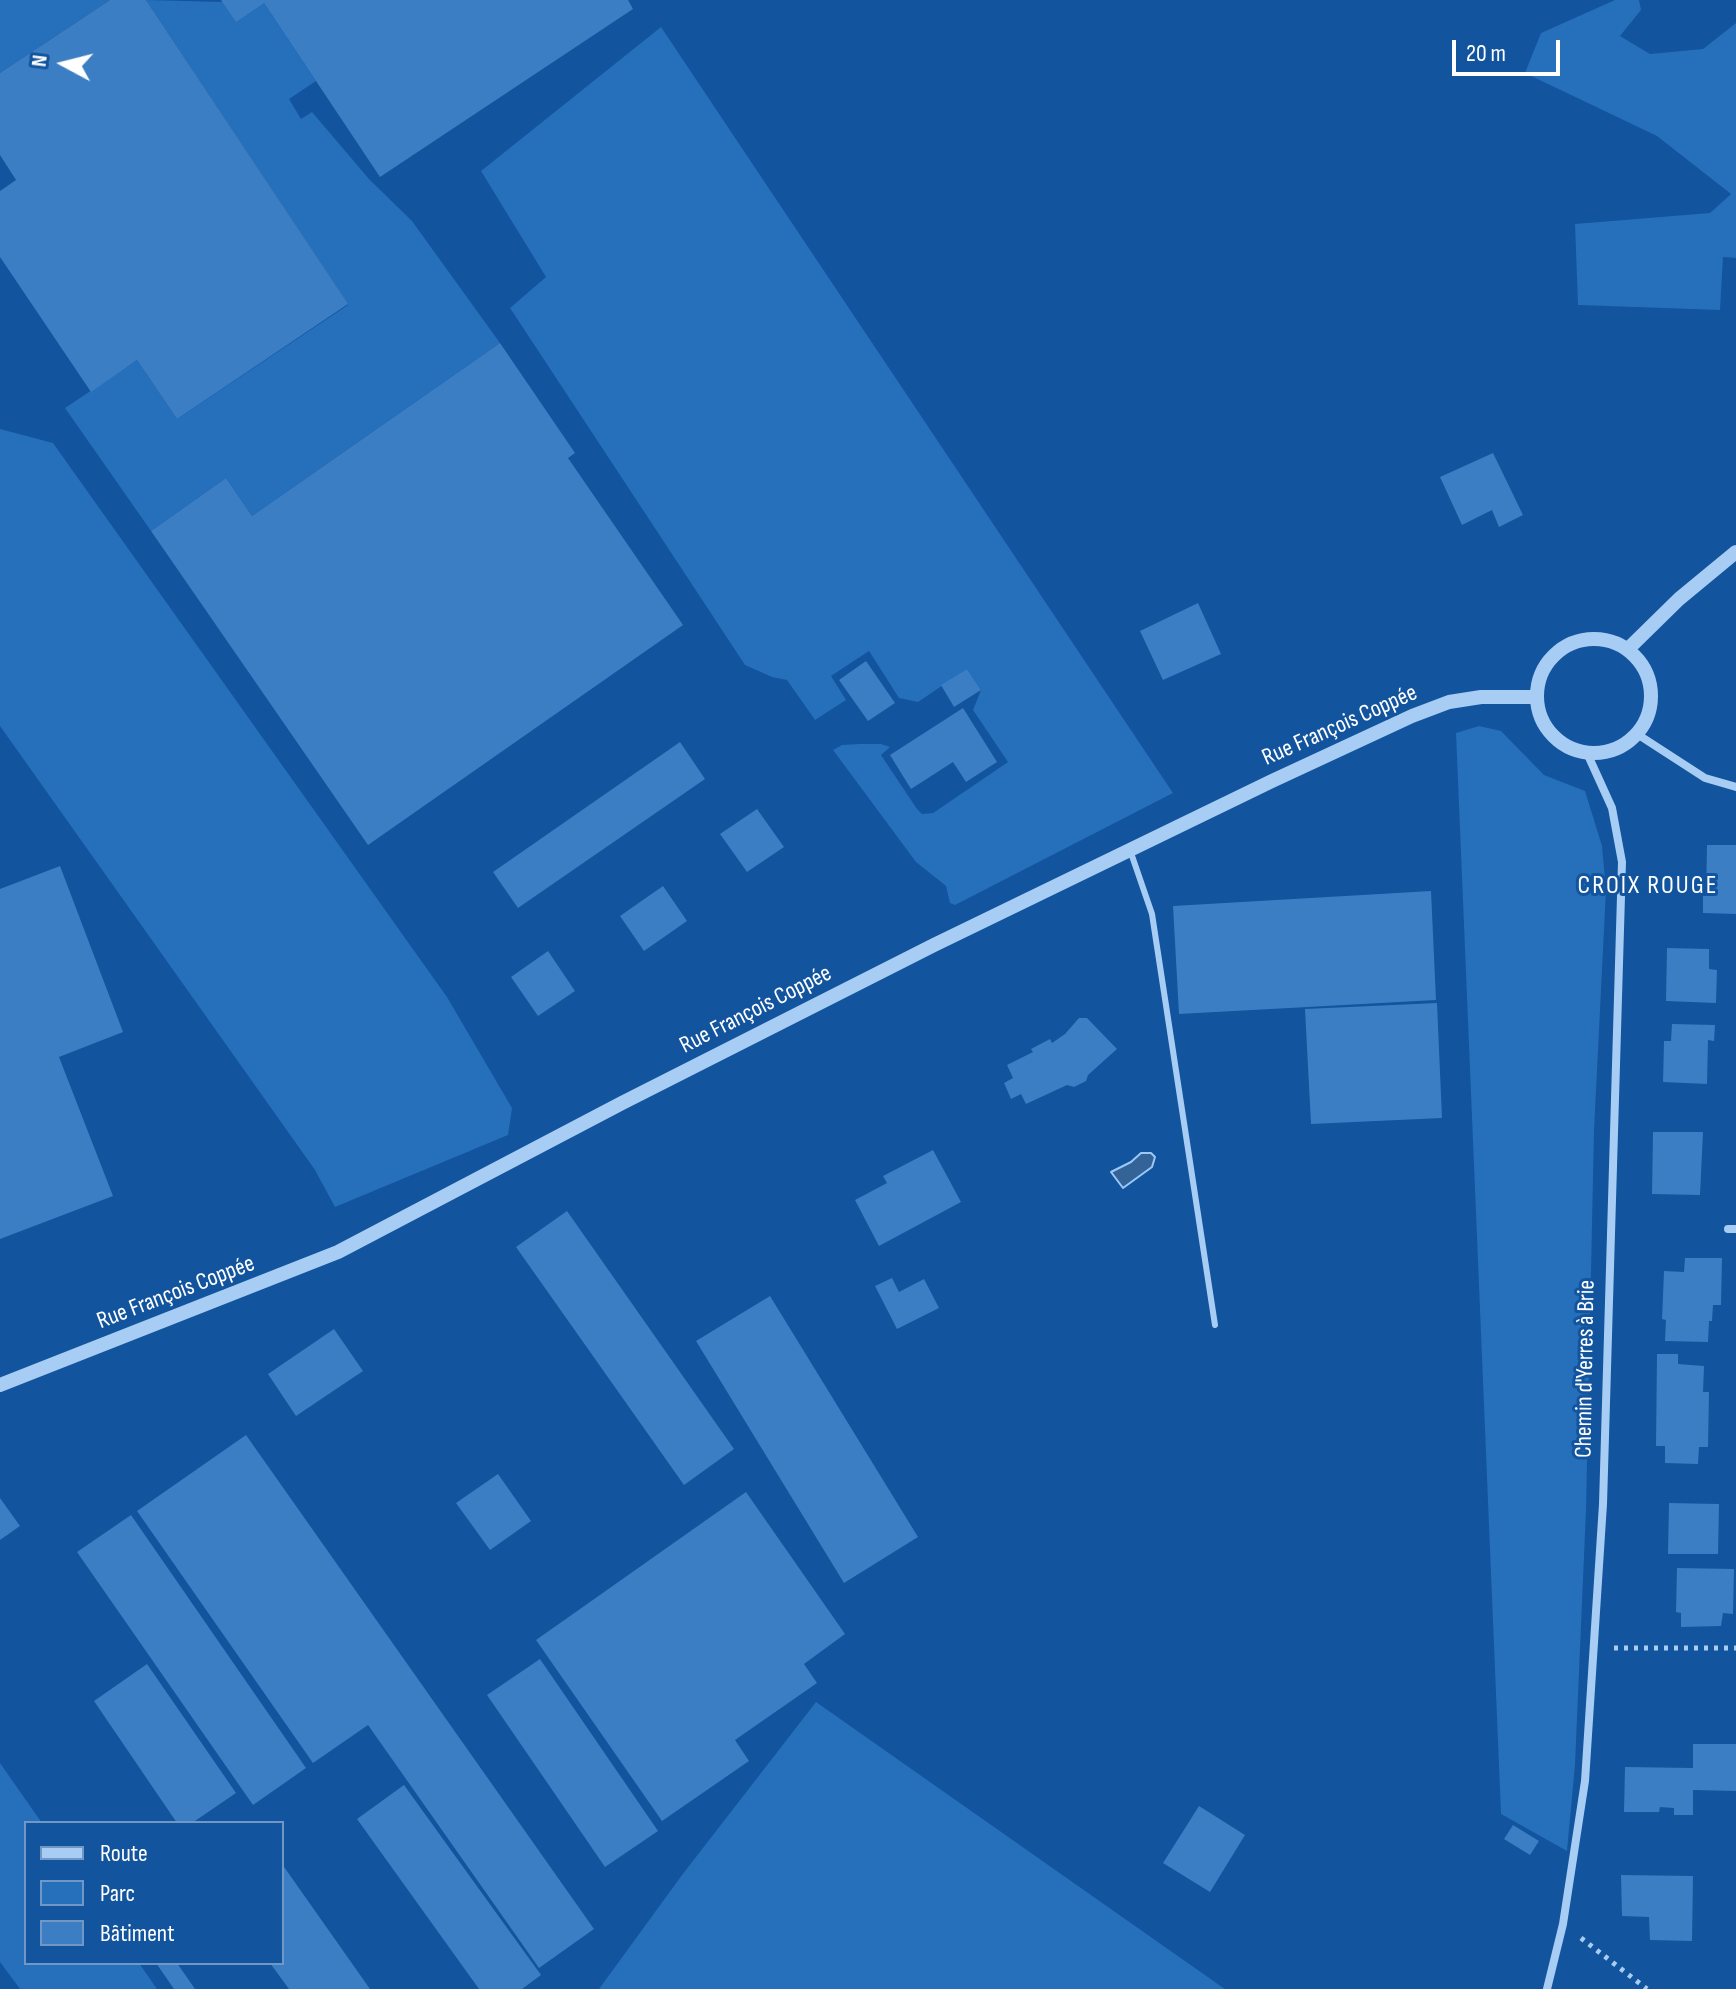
<!DOCTYPE html>
<meta charset="utf-8">
<style>
body{margin:0}
#map{position:relative;width:1736px;height:1989px;overflow:hidden;background:#12549d;font-family:"Sofia Sans Condensed",sans-serif}
canvas{display:block}
.legend{position:absolute;left:24px;top:1821px;width:260px;height:144px;box-sizing:border-box;background:#12549d;border:2px solid #7198c4;margin:0;padding:10px 14px;list-style:none;font-size:24px;color:#fff}
.legend li{display:flex;align-items:center;gap:16px;height:40px}
.legend b{width:40px;border:2px solid #7198c4}
.north{position:absolute;left:24px;top:24px;width:80px;height:80px;-webkit-text-stroke:6px #12549d;paint-order:stroke;rotate:277deg;font-size:22px;font-weight:700;line-height:32px;text-align:center;color:#fff}
.north::after{content:'';display:block;margin:auto;width:28px;height:36px;background:#fff;clip-path:polygon(50% 0,100% 100%,50% 72%,0 100%)}
.scale{position:absolute;left:1452px;top:40px;width:108px;height:36px;box-sizing:border-box;border:4px solid #fff;border-top:0;padding-left:10px;font-size:24px;line-height:28px;white-space:nowrap;color:#fff;-webkit-text-stroke:6px #12549d;paint-order:stroke}
</style>
<div id="map">
<canvas width="1736" height="1989"></canvas>
<ul class="legend">
<li><b style="height:10px;background:#a8cdf4"></b>Route</li>
<li><b style="height:22px;background:#256fbb"></b>Parc</li>
<li><b style="height:22px;background:#3b7ec4"></b>Bâtiment</li>
</ul>
<div class="north">N</div>
<div class="scale">20 m</div>
</div>
<script>
const ctx = document.querySelector('canvas').getContext('2d');
ctx.lineJoin = 'round';
function paint(path, color) { ctx.fillStyle = color; ctx.fill(path, 'evenodd'); }
const toPath = rows => new Path2D(rows.map(r => 'M' + r).join(''));
function stroke(path, color, width, dash) { ctx.strokeStyle = color; ctx.lineWidth = width; ctx.lineCap = dash ? 'butt' : 'round'; ctx.setLineDash(dash || []); ctx.stroke(path); }
function write(font, color, halo, rows, align = 'center') {
  ctx.font = font + ' "Sofia Sans Condensed",sans-serif'; ctx.lineWidth = 6; ctx.setLineDash([]); ctx.textBaseline = 'middle'; ctx.strokeStyle = halo; ctx.fillStyle = color; for (const [text, x, y, turn = 0] of rows) {
    ctx.save(); ctx.translate(x, y); ctx.rotate((+turn || 0) * Math.PI / 180); ctx.textAlign = isNaN(turn) ? turn : align; if (halo) ctx.strokeText(text, 0, 0); ctx.fillText(text, 0, 0); ctx.restore();
  }
}
paint(toPath([
 [0,0,110,0,0,73],
 [146,0,264,3,316,81,289,99,301,119,312,112,369,179,412,221,500,343,252,516,226,478,151,531,65,408,137,360,177,419,348,305],
 [1615,0,1639,0,1641,10,1620,36,1650,54,1703,49,1736,23,1736,258,1723,257,1720,310,1578,305,1575,224,1710,213,1731,194,1657,136,1525,73,1541,33],
 [661,27,1173,793,955,905,950,903,946,886,916,862,833,750,842,745,859,744,881,744,890,747,881,755,917,809,922,814,933,813,1008,762,973,710,981,690,967,669,918,702,899,698,869,651,831,676,846,700,815,720,787,680,772,677,745,665,510,308,546,277,481,171],
 [0,429,53,443,447,997,512,1108,508,1135,335,1207,315,1170,0,726],
 [1479,726,1501,731,1544,775,1585,791,1602,846,1606,890,1594,1131,1586,1510,1575,1765,1567,1851,1501,1814,1456,733],
 [816,1702,1222,1987,1225,1989,599,1989,682,1875],
 [0,1763,42,1823,26,1823,26,1963,139,1963,157,1989,20,1989,0,1962]
]), '#256fbb');
const water = toPath([
 [1141,1153,1151,1153,1155,1157,1152,1167,1123,1188,1111,1172,1131,1162,1141,1153]
]);
paint(water, '#346398');
stroke(water, '#9ac9f7', 2);
paint(toPath([
 [110,0,146,0,348,304,177,419,137,360,91,392,0,257,0,191,16,180,0,155,0,73],
 [221,0,628,0,633,9,380,177,264,3,236,22],
 [500,343,575,453,568,458,683,625,368,845,151,531,226,478,252,516],
 [1493,453,1523,515,1499,527,1492,510,1462,525,1440,477],
 [1198,603,1221,654,1163,680,1140,631],
 [866,661,895,703,868,721,839,680],
 [967,669,981,690,954,707,941,685],
 [963,708,997,762,966,782,953,762,911,789,890,755],
 [680,742,705,779,518,908,493,872],
 [757,809,784,847,747,872,720,834],
 [1707,845,1736,845,1736,914,1703,913,1703,896,1706,896],
 [60,866,123,1032,59,1057,113,1196,0,1239,0,889],
 [663,886,687,921,644,951,620,916],
 [1431,891,1436,1000,1179,1014,1173,906],
 [1667,948,1709,949,1709,969,1717,970,1716,1003,1666,1001],
 [548,951,575,991,538,1016,511,977],
 [1437,1003,1442,1118,1311,1124,1305,1009],
 [1079,1018,1087,1018,1117,1049,1088,1075,1086,1081,1074,1087,1067,1085,1026,1104,1021,1094,1011,1099,1004,1083,1013,1078,1007,1065,1033,1052,1031,1049,1050,1039,1052,1043,1065,1034],
 [1672,1024,1715,1025,1714,1041,1708,1040,1707,1084,1663,1082,1664,1041,1671,1041],
 [1653,1132,1703,1132,1700,1195,1652,1194],
 [933,1150,961,1202,879,1246,855,1200,887,1183,883,1176],
 [567,1211,734,1449,684,1485,516,1247],
 [1685,1258,1722,1258,1721,1305,1713,1305,1712,1321,1709,1321,1708,1342,1665,1341,1666,1320,1662,1319,1664,1271,1684,1272],
 [892,1278,899,1292,924,1279,939,1308,897,1329,875,1286],
 [770,1296,918,1537,844,1583,696,1341],
 [334,1329,363,1371,296,1416,268,1374],
 [1657,1354,1678,1354,1678,1364,1704,1366,1703,1392,1709,1392,1708,1447,1699,1447,1698,1464,1665,1463,1665,1446,1656,1446],
 [246,1435,594,1929,539,1968,368,1725,313,1763,137,1511],
 [498,1474,531,1521,490,1550,456,1503],
 [746,1492,845,1634,804,1664,817,1683,735,1740,749,1761,662,1821,536,1640],
 [0,1498,20,1526,0,1540],
 [1669,1503,1719,1504,1718,1554,1668,1554],
 [131,1515,306,1768,253,1805,77,1552],
 [1677,1568,1734,1569,1733,1614,1723,1613,1721,1626,1681,1627,1681,1613,1676,1612],
 [540,1659,658,1831,605,1867,487,1695],
 [147,1664,236,1793,192,1823,177,1823,94,1701],
 [1693,1744,1736,1744,1736,1791,1693,1790,1693,1815,1674,1815,1674,1808,1660,1807,1659,1812,1624,1812,1625,1767,1693,1768],
 [404,1785,541,1975,522,1989,479,1989,357,1819],
 [1199,1806,1245,1835,1210,1892,1163,1863],
 [1513,1825,1539,1841,1530,1855,1504,1839],
 [282,1864,370,1989,289,1989,270,1963,282,1963],
 [1621,1875,1693,1876,1692,1941,1650,1940,1649,1917,1622,1916],
 [156,1963,177,1963,195,1989,174,1989]
]), '#3b7ec4');
stroke(toPath([
 [1614,1648,1736,1648],
 [1581,1938,1647,1989]
]), '#a8cdf4', 5, [4, 6]);
stroke(toPath([
 [1130,850,1152,914,1215,1325]
]), '#a8cdf4', 6);
stroke(toPath([
 [1637,734,1705,778,1736,787],
 [1728,1229,1736,1229],
 [1547,1989,1563,1924,1585,1781,1603,1504,1622,862,1612,808,1587,753]
]), '#a8cdf4', 8);
stroke(toPath([
 '1537 696a57 57 0 1 1 114 0a57 57 0 1 1-114 0Z',
 [1628,649,1679,599,1736,552],
 [0,1385,338,1252,622,1103,934,945,1272,781,1412,716,1449,702,1481,697,1537,697]
]), '#a8cdf4', 14);
write('24px', '#fff', '#12549d', [
 ["Rue François Coppée",1340,726,-24],
 ["Rue François Coppée",756,1010,-27],
 ["Rue François Coppée",176,1293,-21],
 ["Chemin d'Yerres à Brie",1586,1369,-89]
]);
ctx.letterSpacing = '2px';
write('26px', '#fff', '#12549d', [
 ["CROIX ROUGE",1648,886]
]);
ctx.letterSpacing = '0px';
</script>
